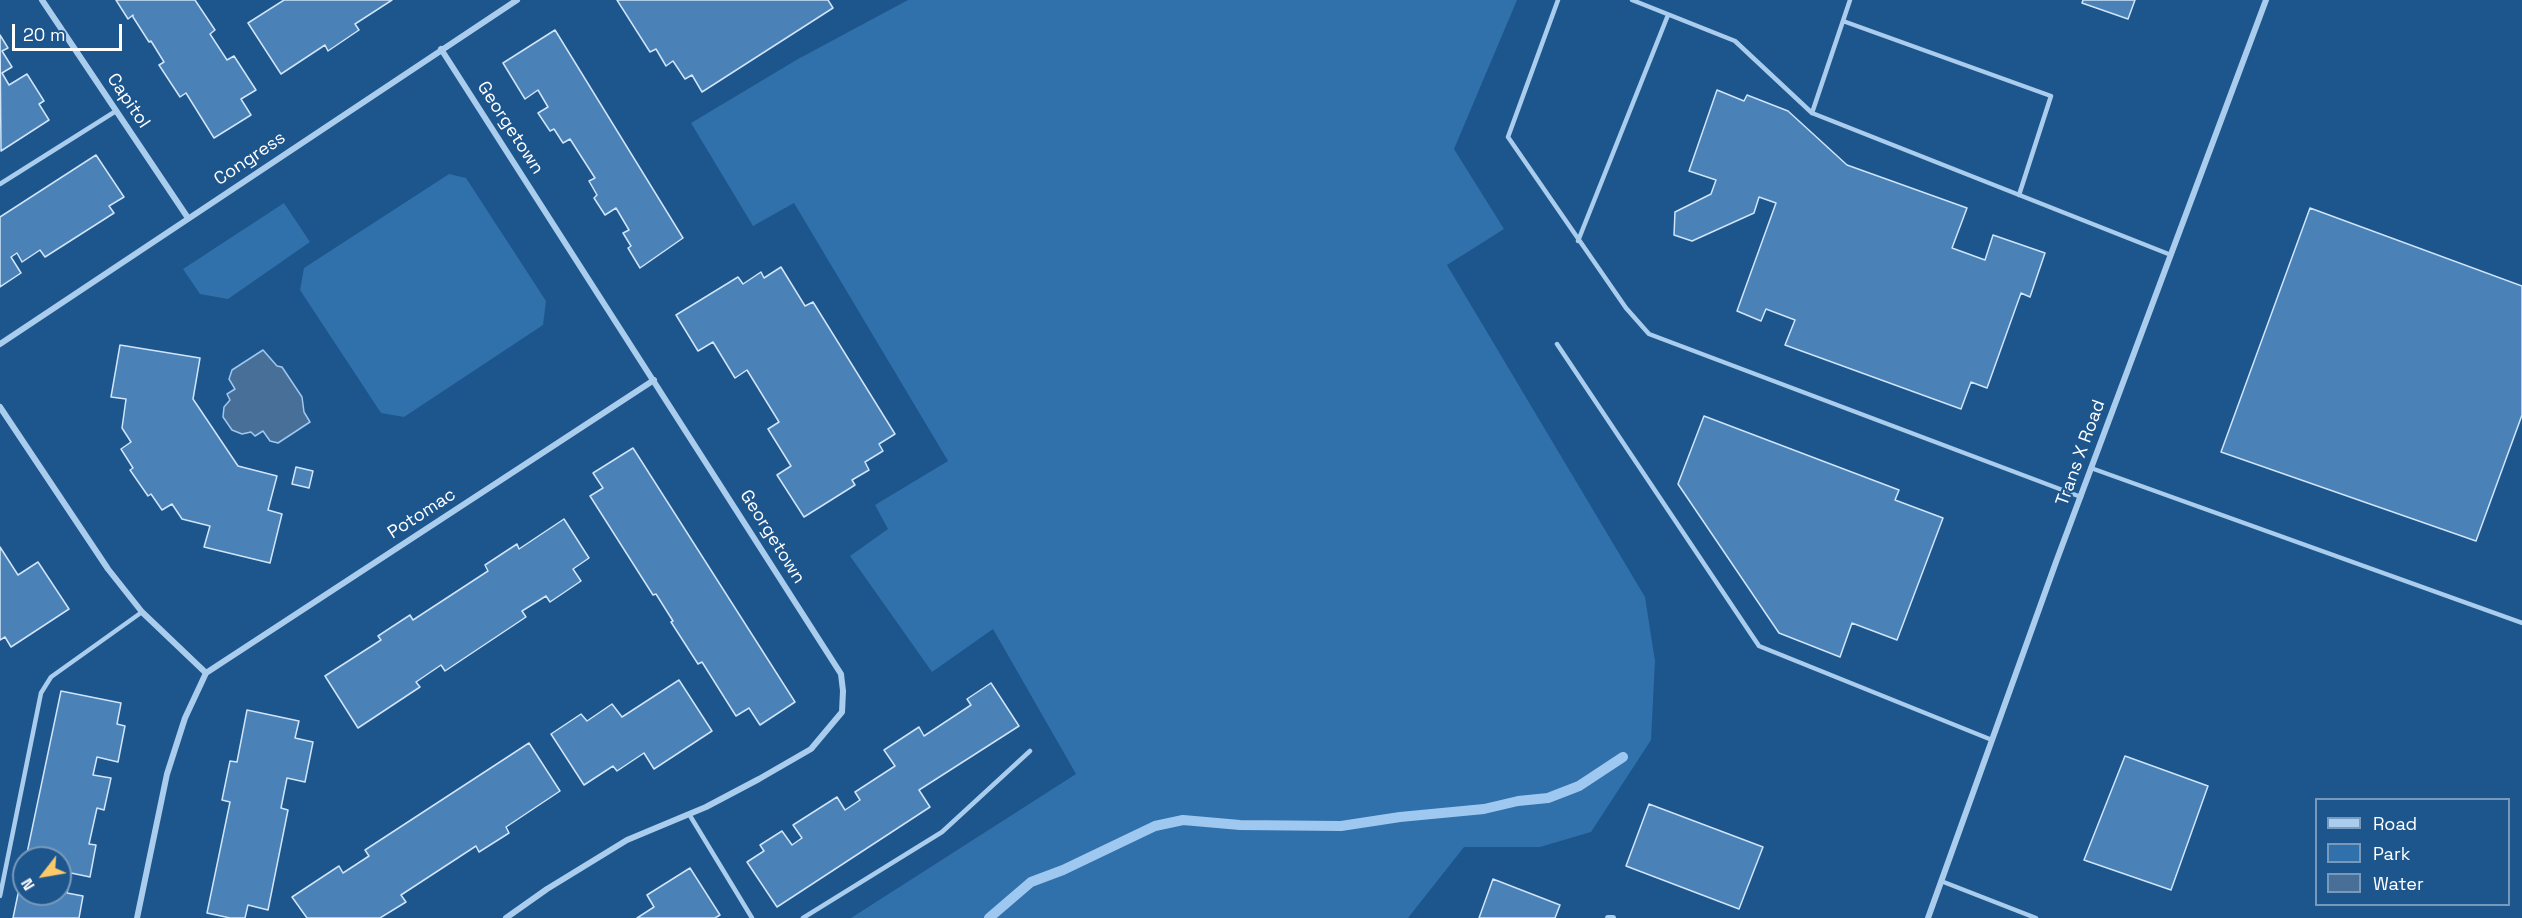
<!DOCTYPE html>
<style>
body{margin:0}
#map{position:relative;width:2522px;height:918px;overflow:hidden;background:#1d558d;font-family:"Space Grotesk",sans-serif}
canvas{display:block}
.legend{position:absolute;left:2315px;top:798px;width:195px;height:108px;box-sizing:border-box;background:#1d558d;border:2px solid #79b;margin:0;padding:8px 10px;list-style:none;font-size:18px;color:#fff}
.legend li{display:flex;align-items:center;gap:12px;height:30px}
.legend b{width:30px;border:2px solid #79b}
.north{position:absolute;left:12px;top:846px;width:60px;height:60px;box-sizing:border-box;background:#1d558d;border:2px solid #79b;border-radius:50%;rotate:239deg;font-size:16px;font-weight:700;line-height:24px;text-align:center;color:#fff}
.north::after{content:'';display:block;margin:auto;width:21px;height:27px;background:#fcc969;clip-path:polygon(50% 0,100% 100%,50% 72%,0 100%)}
.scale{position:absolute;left:12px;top:24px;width:110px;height:27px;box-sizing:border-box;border:3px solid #fff;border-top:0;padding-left:8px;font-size:18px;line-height:21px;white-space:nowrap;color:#fff;-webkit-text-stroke:4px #1d558d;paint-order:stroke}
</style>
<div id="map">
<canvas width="2522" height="918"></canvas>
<ul class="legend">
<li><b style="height:8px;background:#aacded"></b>Road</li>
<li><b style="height:16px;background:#3070ab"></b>Park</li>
<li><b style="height:16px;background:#486f98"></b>Water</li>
</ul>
<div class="north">N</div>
<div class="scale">20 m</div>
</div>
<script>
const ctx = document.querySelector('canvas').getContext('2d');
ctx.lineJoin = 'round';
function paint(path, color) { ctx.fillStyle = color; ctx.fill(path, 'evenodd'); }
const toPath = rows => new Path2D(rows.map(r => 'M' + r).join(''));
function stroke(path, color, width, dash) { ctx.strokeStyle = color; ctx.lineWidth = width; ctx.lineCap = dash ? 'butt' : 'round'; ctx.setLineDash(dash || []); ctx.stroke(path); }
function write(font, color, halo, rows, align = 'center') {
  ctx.font = font + ' "Space Grotesk",sans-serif'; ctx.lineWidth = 4.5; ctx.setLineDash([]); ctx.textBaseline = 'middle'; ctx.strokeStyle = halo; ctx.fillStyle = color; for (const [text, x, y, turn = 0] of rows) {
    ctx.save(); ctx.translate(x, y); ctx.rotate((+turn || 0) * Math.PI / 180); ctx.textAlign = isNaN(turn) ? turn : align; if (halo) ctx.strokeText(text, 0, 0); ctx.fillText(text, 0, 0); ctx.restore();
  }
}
paint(toPath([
 [908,0,1517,0,1454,149,1504,229,1447,265,1645,597,1655,661,1651,740,1591,832,1540,847,1464,847,1408,918,851,918,1076,774,993,629,932,672,850,556,888,529,875,505,948,461,794,203,753,226,691,123,798,59],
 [449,174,466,178,546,301,543,325,404,417,381,413,300,290,304,268],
 [284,203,310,242,228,299,200,294,183,269]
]), '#3070ab');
const water = toPath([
 [263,350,277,366,282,367,302,397,304,412,310,422,278,443,270,441,263,431,255,436,251,432,242,434,232,430,223,417,224,407,230,400,227,394,235,389,229,379,232,370,263,350]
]);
paint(water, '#486f98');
stroke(water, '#9ec8ef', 1.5);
stroke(toPath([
 [989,918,1031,882,1063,870,1155,826,1183,820,1240,825,1341,826,1400,817,1484,809,1518,801,1548,798,1579,786,1623,757]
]), '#9ec8ef', 10);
const building = toPath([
 [116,0,195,0,215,30,210,34,227,60,234,56,256,90,241,99,251,115,214,138,186,93,180,97,159,65,164,62,151,41,149,42,133,17,133,15,128,19,116,0],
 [284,0,392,0,355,24,359,30,328,51,325,45,281,74,248,23,284,0],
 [617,0,828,0,833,8,702,92,692,75,685,79,673,61,666,66,656,49,650,52,617,0],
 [2083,0,2135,0,2128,19,2082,3,2083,0],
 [555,30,683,238,640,268,628,248,631,246,623,233,629,230,616,208,605,215,594,198,597,195,589,181,595,178,570,139,563,143,554,129,550,131,538,113,548,107,538,90,525,99,503,63,555,30],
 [0,35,8,48,2,51,12,67,2,73,9,85,27,74,44,101,39,104,49,120,1,151,0,35],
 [1717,90,1744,101,1747,95,1788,111,1847,165,1967,208,1952,248,1985,260,1993,235,2045,253,2030,297,2021,293,1987,388,1971,382,1961,409,1785,345,1795,320,1766,309,1761,321,1737,311,1776,203,1759,197,1754,213,1692,241,1674,235,1675,212,1711,194,1716,180,1689,171,1717,90],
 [96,155,124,197,109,206,114,213,45,257,40,250,22,262,17,253,11,257,21,273,0,287,0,217,96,155],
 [2310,208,2522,286,2522,415,2476,541,2221,452,2310,208],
 [781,267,805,306,813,302,895,434,879,444,883,451,865,462,869,470,852,480,855,485,804,517,777,475,791,466,768,429,779,422,747,370,735,378,713,342,698,351,676,315,738,277,743,284,761,272,764,278,781,267],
 [120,345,200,358,193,399,238,466,277,476,268,510,282,514,270,563,204,547,210,526,182,519,172,504,162,510,151,494,148,496,130,470,133,468,121,449,131,442,122,428,126,399,111,397,120,345],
 [1704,416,1899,490,1895,500,1943,518,1897,640,1852,623,1840,657,1779,633,1678,484,1704,416],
 [633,448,795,702,760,725,749,708,736,716,702,662,698,664,671,622,673,621,656,594,653,595,590,496,603,488,593,473,633,448],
 [296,467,313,471,309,488,292,484,296,467],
 [564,519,589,558,573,569,581,581,550,602,546,596,522,611,526,617,445,671,441,665,416,682,420,687,358,728,325,676,381,640,378,636,410,615,413,620,488,571,485,565,517,544,519,549,564,519],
 [0,547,18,575,38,562,69,609,11,647,5,637,0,640,0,547],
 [679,680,712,731,654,769,644,753,617,771,613,766,584,785,551,734,581,714,587,721,612,704,622,717,679,680],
 [991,683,1019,726,919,790,930,807,777,907,747,862,764,851,760,845,782,831,792,845,802,838,793,825,837,797,845,810,860,800,855,792,895,766,884,750,919,727,924,736,971,705,967,699,991,683],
 [61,691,121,703,117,724,125,726,118,762,97,757,93,775,111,778,104,810,97,808,89,844,96,845,90,877,71,873,67,893,83,896,79,918,13,918,24,865,24,894,60,894,60,858,26,858,61,691],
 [247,710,299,721,295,738,313,742,305,782,287,778,281,808,288,810,268,910,248,905,245,918,230,918,207,913,230,802,222,800,230,761,237,762,247,710],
 [529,743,560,791,506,827,509,833,479,852,476,846,401,895,406,902,380,918,307,918,292,897,339,866,343,873,369,856,365,850,529,743],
 [2125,756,2208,786,2171,890,2084,860,2125,756],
 [1649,804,1763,847,1739,909,1626,866,1649,804],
 [690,868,720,915,715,918,637,918,654,907,647,895,690,868],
 [1493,879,1560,905,1555,918,1479,918,1493,879]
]);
paint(building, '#4a81b7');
stroke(building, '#d0e5f9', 1.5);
stroke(toPath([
 [1558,0,1508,137,1626,308,1649,334,2081,497],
 [1632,0,1735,41,1812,113],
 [1850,0,1812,113,2171,255],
 [1843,21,2051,96,2019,195],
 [0,184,116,111],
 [1578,241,1668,15],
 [1557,344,1759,646,1992,740],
 [2091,468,2522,623],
 [689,814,752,918],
 [1941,881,2036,918],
 [0,896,41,693,51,677,142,612],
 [803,918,942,832,1030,751]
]), '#aacded', 4.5);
stroke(toPath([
 [42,0,188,218],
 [441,49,841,674,843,691,842,712,811,749,759,779,706,807,627,840,547,889,506,918],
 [0,344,517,0],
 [0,407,108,569,142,612,206,673,185,718,167,774,137,918],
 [206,673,654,380],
 [1608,918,1613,918],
 [1928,918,2056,562,2266,0]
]), '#aacded', 6);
write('18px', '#fff', '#1d558d', [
 ["Capitol",128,101,56],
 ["Georgetown",510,128,57],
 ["Congress",250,159,-34],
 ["Trans X Road",2081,453,-70],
 ["Potomac",422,514,-33],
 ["Georgetown",772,537,58]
]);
</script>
